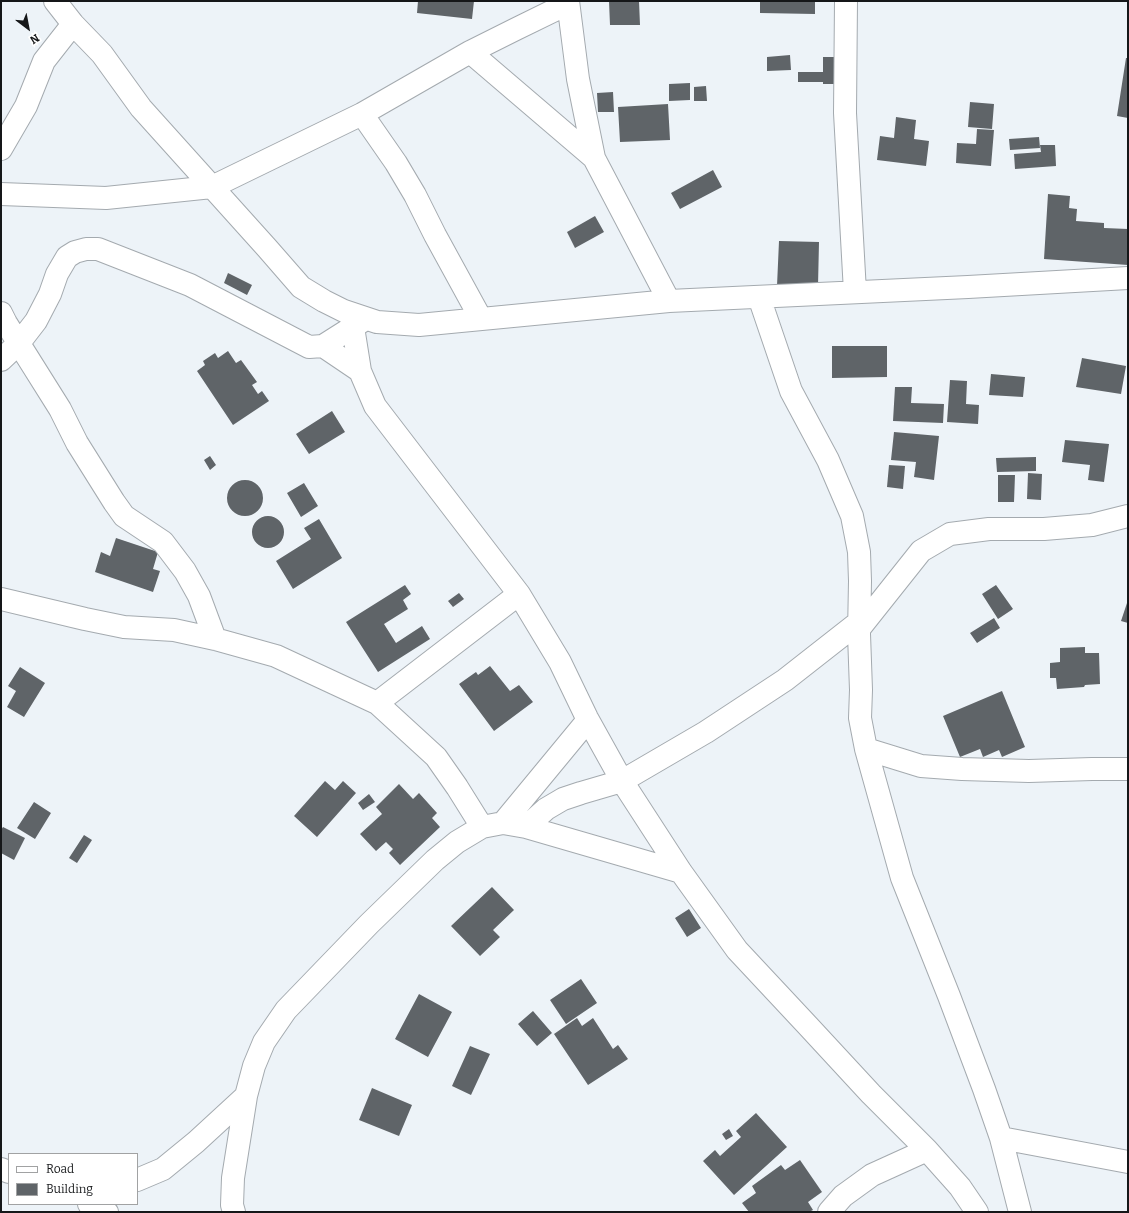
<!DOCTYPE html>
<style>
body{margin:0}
#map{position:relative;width:1129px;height:1213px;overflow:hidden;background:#edf3f8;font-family:Bitter,serif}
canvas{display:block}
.frame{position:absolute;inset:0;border:2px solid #151719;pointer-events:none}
.legend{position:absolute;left:8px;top:1153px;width:130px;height:52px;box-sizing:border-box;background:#fff;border:1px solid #a1a2a3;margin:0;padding:5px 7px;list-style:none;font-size:12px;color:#151719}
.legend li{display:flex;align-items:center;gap:8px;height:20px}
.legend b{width:20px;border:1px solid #a1a2a3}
.north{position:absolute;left:8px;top:8px;width:40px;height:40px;-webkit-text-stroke:3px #fff;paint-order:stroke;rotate:148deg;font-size:11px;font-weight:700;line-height:16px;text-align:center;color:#151719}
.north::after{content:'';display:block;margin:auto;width:14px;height:18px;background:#151719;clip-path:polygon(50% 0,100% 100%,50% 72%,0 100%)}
</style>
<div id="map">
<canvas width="1129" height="1213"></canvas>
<div class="frame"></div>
<ul class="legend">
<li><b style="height:5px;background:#fff"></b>Road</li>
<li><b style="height:11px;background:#5f6468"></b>Building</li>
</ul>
<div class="north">N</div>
</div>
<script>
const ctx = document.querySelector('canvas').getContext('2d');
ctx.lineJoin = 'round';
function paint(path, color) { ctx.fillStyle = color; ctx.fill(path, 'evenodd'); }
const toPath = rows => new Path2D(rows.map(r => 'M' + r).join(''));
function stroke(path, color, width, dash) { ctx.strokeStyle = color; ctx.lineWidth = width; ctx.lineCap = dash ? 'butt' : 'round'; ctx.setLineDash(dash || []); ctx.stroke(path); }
paint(toPath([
 [418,1,474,1,472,19,417,13],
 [609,1,639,1,640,25,610,25],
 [760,1,815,1,815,14,760,13],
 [790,55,791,70,767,71,767,57],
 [823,57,834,57,834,84,823,84,823,82,798,82,798,72,823,72],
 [1126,58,1128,58,1128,118,1117,116],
 [690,83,690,100,669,101,669,84],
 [706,86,707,101,694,101,694,87],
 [613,92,614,112,598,112,597,93],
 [970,102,994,104,992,129,968,127],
 [668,104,670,140,620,142,618,107],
 [896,117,916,120,914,139,929,141,926,166,877,160,880,136,894,138],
 [977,129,994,130,991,166,956,163,957,143,976,144],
 [1039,137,1040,148,1010,150,1009,139],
 [1040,145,1055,145,1056,166,1015,169,1014,154,1041,152],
 [713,170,722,187,680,209,671,193],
 [1048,194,1070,196,1069,208,1077,209,1076,221,1104,223,1104,228,1128,229,1128,265,1044,259],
 [595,216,604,232,575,248,567,232],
 [779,241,819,242,818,286,777,286],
 [228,273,252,285,247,295,224,283],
 [832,346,887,346,887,377,832,378],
 [228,351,236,363,241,360,257,382,252,385,258,394,262,391,269,401,233,425,197,371,205,365,203,361,215,353,218,358],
 [1082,358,1126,366,1121,394,1076,387],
 [991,374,1025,377,1023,397,989,395],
 [950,380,967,381,966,404,979,405,978,424,947,422],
 [895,387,912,387,911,403,944,404,943,423,893,421],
 [332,411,345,432,309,454,296,434],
 [894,432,939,436,934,480,914,477,916,462,891,460],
 [1065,440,1109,444,1104,482,1088,480,1090,465,1062,462],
 [210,456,216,465,210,470,204,460],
 [1036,457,1036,471,997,472,996,458],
 [889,465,905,466,903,489,887,487],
 [1028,473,1042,474,1041,500,1027,499],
 [998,475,1015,475,1014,502,998,502],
 '227 498a18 18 0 1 1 36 0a18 18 0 1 1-36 0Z',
 [304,483,318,506,301,517,287,493],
 '252 532a16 16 0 1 1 32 0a16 16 0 1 1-32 0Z',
 [319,519,342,558,293,589,276,561,311,539,304,528],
 [116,538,158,552,153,569,160,571,153,592,95,572,101,552,110,556],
 [405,585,411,594,403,600,408,609,384,624,396,643,422,626,430,639,378,672,346,622],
 [996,585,1013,609,998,619,982,594],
 [459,593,464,599,453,607,448,601],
 [1128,600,1128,623,1121,621],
 [994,618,1000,628,977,643,970,633],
 [1085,647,1085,653,1099,653,1100,684,1085,685,1084,687,1057,689,1056,678,1050,678,1050,663,1060,662,1060,648],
 [490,666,510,691,519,685,533,702,494,731,459,684,476,672,478,675],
 [20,667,45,683,24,717,7,707,16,691,8,686],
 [1002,691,1025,747,1002,757,999,750,983,757,980,749,960,757,943,716],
 [325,781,335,790,343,781,356,793,317,837,294,816],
 [399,784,413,799,419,793,437,813,432,818,440,827,400,865,389,853,393,849,386,842,376,851,360,834,382,814,376,807],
 [369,794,375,802,363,810,358,803],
 [34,802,51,813,35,839,17,828],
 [3,827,25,838,14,860,1,853,1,830],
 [84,835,92,840,77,863,69,858],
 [492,887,514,910,493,930,500,937,480,956,451,926],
 [689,909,701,928,687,937,675,918],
 [581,979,597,1003,566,1024,550,1000],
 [419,994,452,1012,428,1057,395,1039],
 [533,1011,552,1033,537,1046,518,1024],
 [577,1018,582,1026,593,1018,613,1049,618,1045,628,1059,588,1085,554,1034],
 [470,1046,490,1054,471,1095,452,1086],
 [372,1088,412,1105,399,1136,359,1120],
 [756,1113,787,1147,734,1195,703,1161,715,1150,720,1156,741,1137,736,1131],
 [729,1129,733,1136,726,1140,722,1134],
 [800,1160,822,1192,808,1202,813,1210,809,1212,749,1212,742,1203,756,1193,752,1186,781,1165,785,1170]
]), '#5f6468');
const street = toPath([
 [55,1,73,24,102,54,141,108,267,248,301,287,324,301,344,311,377,322,419,325,669,301,968,287,1128,278],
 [568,1,578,79,594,158,669,301],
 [846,1,845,113,855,292],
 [470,52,594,158],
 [362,114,396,163,415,195,435,235,481,319],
 [1,149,26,106,44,61,73,24],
 [1,194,106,198,212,187,362,114,470,52,516,29,567,4],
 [759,297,791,391,828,460,852,516,859,552,860,581,859,634,861,690,860,718,866,749,902,878,949,996,984,1089,1001,1138,1020,1212],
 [1,313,6,323,60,409,77,443,114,502,124,516,163,542,185,571,199,596,215,639],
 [353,327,360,371,375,406,519,594,560,662,587,718,622,781,681,872,737,950,809,1027,871,1094,927,1150,960,1187,977,1212],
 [323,346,360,371],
 [1,360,19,343,36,321,50,294,57,274,67,257,75,252,86,249,98,249,190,285,309,347,323,346,364,320],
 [1,599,85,619,124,627,174,630,215,639,276,656,377,703,436,757,457,787,482,827],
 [859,629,921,551,950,534,989,529,1044,529,1092,525,1128,516],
 [377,703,519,594],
 [866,749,921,766,962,769,1029,771,1092,769,1128,769],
 [503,823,588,720],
 [526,827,546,809,563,799,581,793,622,781,706,732,785,680,859,622],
 [1001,1138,1128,1162],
 [1,1169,9,1172],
 [137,1180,163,1169,196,1142,246,1096],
 [89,1204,107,1212],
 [234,1212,232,1205,233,1178,246,1096,254,1066,264,1042,286,1010,369,924,435,860,457,842,482,827,503,823,526,827,681,872],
 [829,1212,843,1196,872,1175,927,1150]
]);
stroke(street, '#a4aaaf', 24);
stroke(street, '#fff', 22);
</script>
